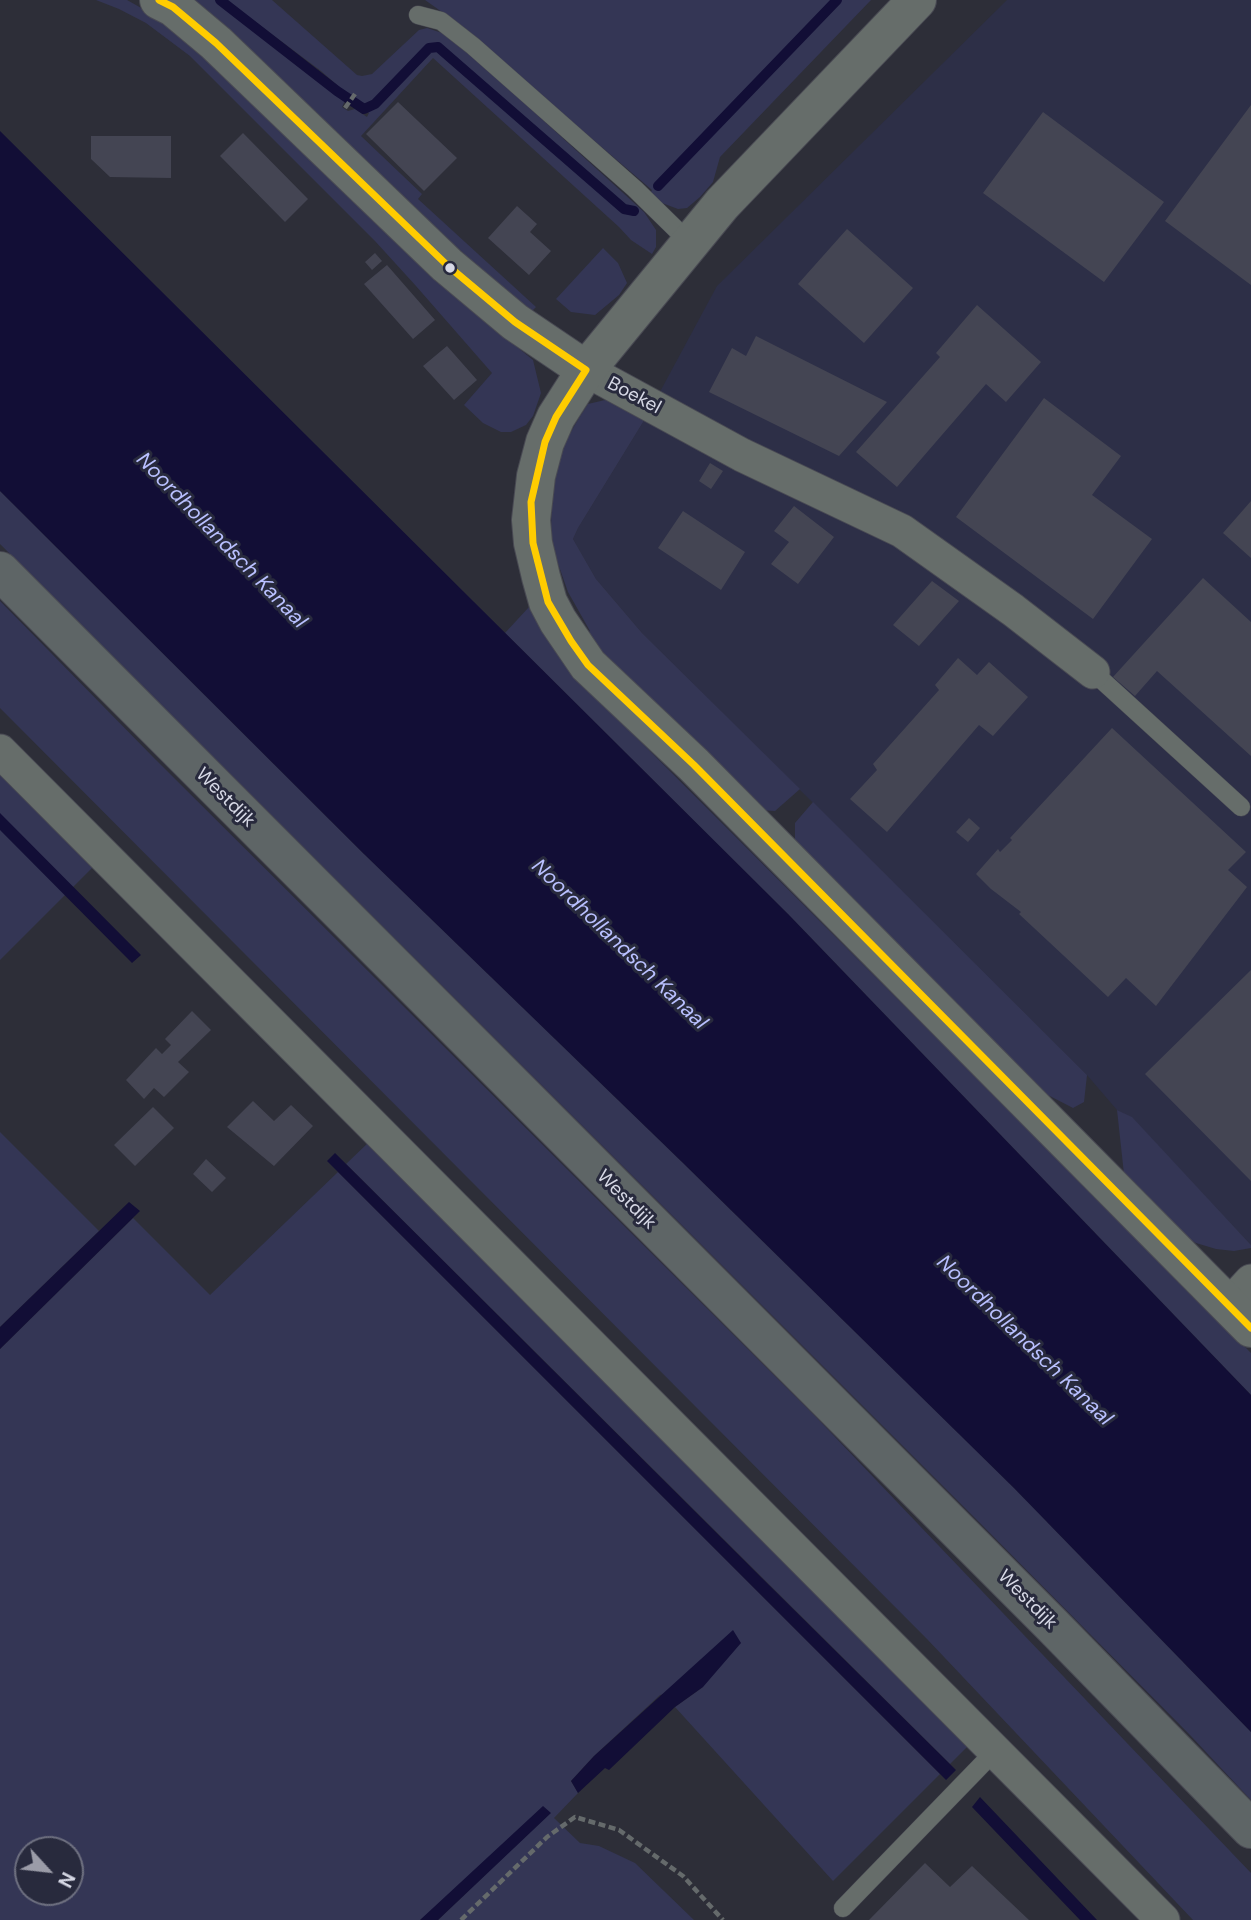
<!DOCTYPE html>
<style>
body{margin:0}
#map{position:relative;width:1251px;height:1920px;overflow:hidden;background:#2d2e38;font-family:"DM Sans",sans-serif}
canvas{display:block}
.north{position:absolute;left:14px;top:1836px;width:70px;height:70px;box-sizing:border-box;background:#282a3d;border:2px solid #6e7080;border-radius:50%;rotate:117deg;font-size:19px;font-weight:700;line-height:28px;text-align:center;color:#d6d8e5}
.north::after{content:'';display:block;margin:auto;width:24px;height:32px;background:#9b9ca8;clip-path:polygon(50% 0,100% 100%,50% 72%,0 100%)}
</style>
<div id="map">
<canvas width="1251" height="1920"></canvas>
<div class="north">N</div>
</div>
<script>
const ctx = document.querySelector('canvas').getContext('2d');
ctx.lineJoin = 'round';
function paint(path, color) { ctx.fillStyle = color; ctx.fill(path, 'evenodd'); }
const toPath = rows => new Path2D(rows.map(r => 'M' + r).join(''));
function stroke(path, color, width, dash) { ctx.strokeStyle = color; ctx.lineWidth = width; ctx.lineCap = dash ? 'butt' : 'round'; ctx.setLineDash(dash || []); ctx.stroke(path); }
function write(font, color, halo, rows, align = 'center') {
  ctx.font = font + ' "DM Sans",sans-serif'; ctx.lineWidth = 6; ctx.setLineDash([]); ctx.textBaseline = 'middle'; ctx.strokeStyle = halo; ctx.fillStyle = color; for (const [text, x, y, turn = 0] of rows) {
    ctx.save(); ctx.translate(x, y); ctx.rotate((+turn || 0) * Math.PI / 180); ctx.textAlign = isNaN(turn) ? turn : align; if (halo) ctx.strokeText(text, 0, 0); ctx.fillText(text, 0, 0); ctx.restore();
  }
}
paint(toPath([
 [1007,0,1251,0,1251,1245,1132,1118,1117,1110,1087,1075,642,633,596,579,573,539,578,528,648,414,717,286]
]), '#2d2f47');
paint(toPath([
 [96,0,127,0,168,23,484,320,533,360,541,393,533,416,526,425,511,432,501,432,483,423,464,405,492,373,416,286,375,241,190,56,146,23,119,9],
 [187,0,215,0,345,101,342,107,348,111,355,109,367,117,369,113,321,71,226,0,272,0,357,75,362,76,372,74,419,30,427,28,442,33,478,61,644,212,656,230,656,247,652,254,631,240,619,227,433,58,361,136,422,194,418,199,536,307,532,311,502,289],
 [425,0,871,0,720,157,713,182,700,197,687,208,678,209,662,203,649,195,652,190,449,17],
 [603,248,618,263,627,283,619,295,595,315,571,312,556,299],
 [605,400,619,402,648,414,578,528,573,539,596,579,642,633,800,789,775,811,759,810,603,654,588,633,590,631,568,592,554,552,551,533,552,488,565,442,579,418,588,404],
 [0,491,364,854,681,1161,1014,1488,1251,1732,1251,1800,1190,1735,979,1522,0,544],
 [0,601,155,759,815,1416,1251,1873,1251,1920,1193,1920,927,1639,0,708],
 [529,607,573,674,1251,1353,1251,1395,788,914,505,633],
 [0,767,97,863,0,960],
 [813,802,1087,1075,1084,1102,1073,1108,1046,1094,795,844,795,823],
 [1117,1110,1132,1117,1251,1245,1251,1248,1234,1251,1216,1249,1196,1243,1180,1233,1124,1174],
 [0,1132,99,1231,0,1327],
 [369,1142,970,1744,950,1764,346,1164],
 [338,1172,940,1774,833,1881,675,1707,703,1687,660,1695,594,1756,571,1781,578,1793,554,1818,580,1843,599,1846,635,1863,694,1920,438,1920,550,1813,420,1920,0,1920,0,1349,133,1218,210,1295],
 [28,1850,70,1850,70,1892,28,1892]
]), '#343655');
paint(toPath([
 [0,131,788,914,1251,1395,1251,1732,1014,1488,681,1161,364,854,0,491],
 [0,813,141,955,132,963,0,830],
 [335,1153,769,1585,956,1770,946,1780,327,1161],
 [129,1202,140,1211,0,1349,0,1327],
 [733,1630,741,1643,703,1687,675,1707,609,1770,605,1768,578,1793,571,1781,594,1756],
 [980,1797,1097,1920,1080,1920,972,1807],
 [543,1806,551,1813,438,1920,420,1920]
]), '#120e36');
stroke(toPath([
 [220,0,337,91,364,109,375,104,429,48,438,47,624,209,634,211],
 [658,186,837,0]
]), '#120e36', 10);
paint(toPath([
 [398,102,457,158,424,191,366,134],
 [1251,105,1251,285,1165,221],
 [1043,112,1164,202,1104,282,983,193],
 [243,133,308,199,285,222,220,156],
 [91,136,171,136,171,178,110,177,91,159],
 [517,206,537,224,530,232,551,251,529,275,488,238],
 [847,229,913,288,864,343,798,284],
 [375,253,382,261,372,270,365,262],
 [387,265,435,320,413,339,364,284],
 [977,305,1041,362,1006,402,986,384,897,487,856,452,940,357,936,353],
 [756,336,887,402,839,456,709,392,732,348,746,356],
 [447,346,477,380,454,400,423,366],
 [1044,398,1121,456,1092,495,1152,539,1093,619,956,517],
 [710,463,723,471,711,489,699,481],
 [1251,501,1251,558,1223,533],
 [794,506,834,537,798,584,771,564,789,542,774,531],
 [683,511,745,552,721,590,658,548],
 [1203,578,1251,622,1251,756,1157,671,1135,696,1113,677],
 [932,581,959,601,919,646,893,625],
 [958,658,977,675,989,662,1028,697,993,736,979,725,887,832,850,799,877,770,873,764,939,690,935,685],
 [1112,728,1246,852,1228,870,1247,887,1156,1006,1126,978,1108,997,1019,914,1021,912,991,889,976,874,998,849,1000,852,1012,840,1010,838],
 [969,818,980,828,968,842,956,832],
 [1251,970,1251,1181,1145,1074],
 [192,1011,211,1030,178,1062,189,1072,164,1097,154,1088,144,1099,126,1080,156,1048,162,1054,171,1045,165,1039],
 [253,1101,274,1121,291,1105,313,1126,274,1166,227,1127],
 [153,1107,174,1128,135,1166,114,1145],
 [206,1159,226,1178,212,1192,193,1174],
 [925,1863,950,1887,972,1866,1029,1920,869,1920]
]), '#444553');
const service = toPath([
 [418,15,441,21,473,46,635,189,689,242],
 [1093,672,1241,807],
 [843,1908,995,1751]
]);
const minor = toPath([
 [586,370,742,455,902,531,1013,610,1093,672],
 [0,751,1163,1920],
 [1229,1305,1251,1281]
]);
const tertiary = toPath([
 [159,0,173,7,216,43,447,265,515,322,586,370],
 [917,0,722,204,586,370,556,417,545,442,536,476,531,520,533,543,541,577,548,602,558,621,588,665,694,765,1251,1328]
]);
const primary = toPath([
 [0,571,1052,1625,1251,1829]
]);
stroke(service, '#494a53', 19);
stroke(minor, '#494a53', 35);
stroke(tertiary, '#494a53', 40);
stroke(primary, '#494a53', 40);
stroke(toPath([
 [345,108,355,94],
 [461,1920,547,1837,575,1817,619,1830,683,1876,723,1920]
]), '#656a6b', 4.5, [7, 3.5]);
stroke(service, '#666d6a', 18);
stroke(minor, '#666d6a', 33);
stroke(tertiary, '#666d6a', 38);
stroke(primary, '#5e6566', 38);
stroke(toPath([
 [159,0,173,7,216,43,447,265,515,322,586,370],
 [586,370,556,417,545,442,531,502,533,543,548,602,571,641,588,665,694,765,1251,1328]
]), '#fc0', 7);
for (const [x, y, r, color] of [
 [450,268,6,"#d6d8e5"]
]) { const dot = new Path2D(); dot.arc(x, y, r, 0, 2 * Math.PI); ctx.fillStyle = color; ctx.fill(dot); stroke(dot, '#282a3d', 2.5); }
write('19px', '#d6d8e5', '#282a3d', [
 ["Boekel",634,396,28],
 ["Westdijk",225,798,45],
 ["Westdijk",626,1200,45],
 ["Westdijk",1027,1600,45]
]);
write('italic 21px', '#b9c0ff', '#282a3d', [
 ["Noordhollandsch Kanaal",221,541,46],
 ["Noordhollandsch Kanaal",619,945,44],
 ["Noordhollandsch Kanaal",1024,1341,44]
]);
</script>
